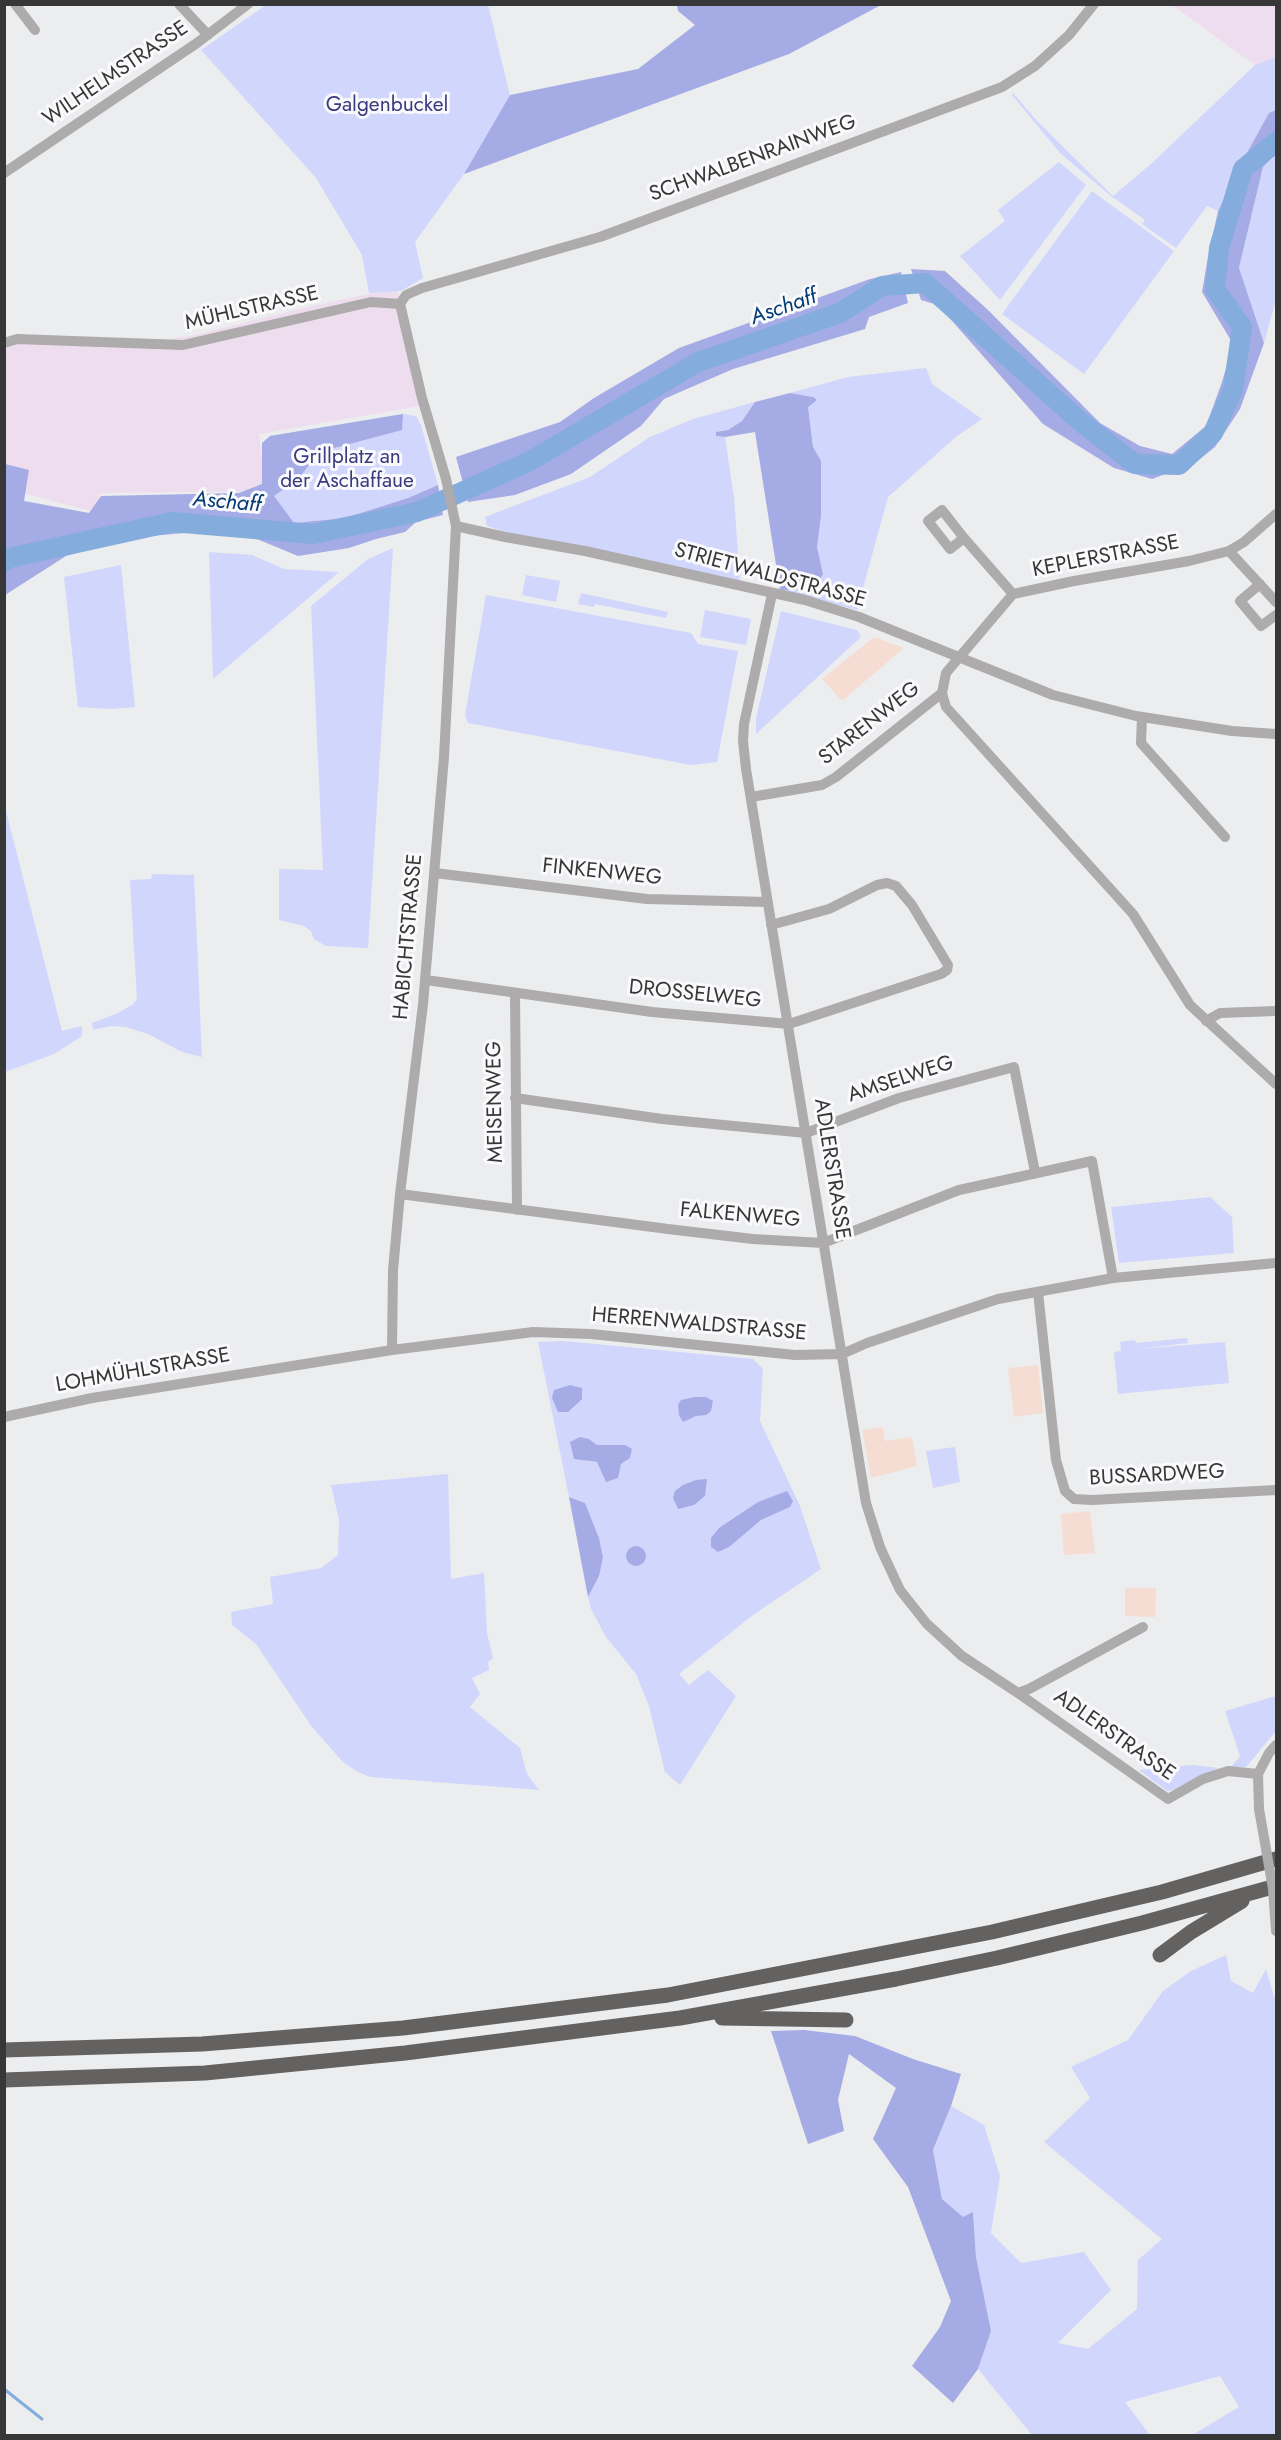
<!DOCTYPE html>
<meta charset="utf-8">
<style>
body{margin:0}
#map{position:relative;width:1281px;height:2440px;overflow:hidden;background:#ecedef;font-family:Jost,sans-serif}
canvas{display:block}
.frame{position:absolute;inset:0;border:6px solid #373738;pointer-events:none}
</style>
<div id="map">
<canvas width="1281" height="2440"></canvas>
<div class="frame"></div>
</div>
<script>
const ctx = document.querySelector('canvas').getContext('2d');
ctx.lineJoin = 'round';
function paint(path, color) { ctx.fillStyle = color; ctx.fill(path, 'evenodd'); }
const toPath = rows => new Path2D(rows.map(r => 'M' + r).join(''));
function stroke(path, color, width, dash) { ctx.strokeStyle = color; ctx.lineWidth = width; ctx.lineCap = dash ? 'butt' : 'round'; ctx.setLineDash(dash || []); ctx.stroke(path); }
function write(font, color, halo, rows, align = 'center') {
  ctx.font = font + ' Jost,sans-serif'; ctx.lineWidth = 6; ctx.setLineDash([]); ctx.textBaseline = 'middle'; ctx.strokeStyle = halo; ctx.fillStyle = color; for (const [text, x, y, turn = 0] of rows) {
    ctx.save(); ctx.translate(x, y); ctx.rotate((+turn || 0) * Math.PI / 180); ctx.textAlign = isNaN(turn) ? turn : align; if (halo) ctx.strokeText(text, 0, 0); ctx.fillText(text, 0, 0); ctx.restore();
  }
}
paint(toPath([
 [1172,5,1276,5,1276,57,1255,65],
 [397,288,420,406,259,434,266,491,100,493,94,512,5,488,5,339,169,339,191,336,303,308]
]), '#ede');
paint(toPath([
 [874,637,904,648,842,701,822,679],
 [1038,1365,1043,1413,1014,1417,1008,1368],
 [883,1427,885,1441,912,1437,917,1466,871,1478,862,1430],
 [1090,1511,1095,1553,1064,1555,1061,1514],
 [1125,1588,1156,1588,1155,1617,1125,1616]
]), '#f6ddd4');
paint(toPath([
 [266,5,488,5,510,95,464,174,415,242,423,278,401,291,369,293,362,255,316,178,201,50],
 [1276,57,1276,110,1269,114,1243,160,1218,211,1207,206,1176,248,1142,224,1145,220,1111,196,1061,154,1012,95,1013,93,1037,121,1113,196,1152,163,1255,65],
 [1276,154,1276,300,1264,343,1239,269,1263,167],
 [1059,162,1086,185,1000,300,960,256,1005,221,998,210],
 [1092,191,1174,251,1084,374,1002,314],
 [926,368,932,384,982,419,957,436,888,497,857,610,780,590,798,590,818,584,823,574,817,547,821,516,821,461,813,447,808,407,812,397,790,393,848,377],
 [755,402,742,421,728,430,716,432,716,436,725,437,734,498,740,581,508,533,487,526,485,517,590,477,650,437,693,419],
 [403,414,416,416,421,425,438,485,408,498,345,518,293,523,273,496,299,478,270,436],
 [393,548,368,948,326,946,314,939,311,931,304,926,279,920,279,869,323,870,311,606,368,559],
 [209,552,252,555,284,569,339,572,213,679],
 [121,565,135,707,111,709,78,707,64,577],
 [526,575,560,581,556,602,522,595],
 [581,593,668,612,666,618,595,604,594,607,578,604],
 [486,595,691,633,698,644,738,651,717,762,691,765,468,723,465,715],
 [705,610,751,619,746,645,700,637],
 [781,611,857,630,861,637,756,734,756,718],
 [4,803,62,1031,82,1026,82,1036,54,1054,5,1072],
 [152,874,194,875,202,1057,182,1052,148,1034,126,1027,110,1026,93,1030,92,1023,118,1013,132,1005,137,999,130,880,151,879],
 [1210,1197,1232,1217,1234,1253,1119,1263,1111,1207],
 [1187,1338,1188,1343,1136,1349,1225,1342,1229,1383,1118,1394,1114,1352,1121,1351,1120,1342,1135,1340,1136,1343],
 [564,1341,753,1359,763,1369,760,1421,800,1506,821,1569,753,1615,679,1674,689,1685,708,1670,736,1696,680,1785,665,1772,649,1706,636,1674,606,1637,591,1609,588,1597,603,1557,599,1538,585,1503,569,1497,538,1342],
 [589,1439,597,1445,610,1446,630,1458,621,1464,586,1461],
 [758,1502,790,1507,761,1520,745,1533,740,1515],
 [955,1447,960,1482,933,1488,926,1451],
 [448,1474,451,1579,484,1573,487,1633,493,1658,488,1662,489,1670,472,1678,480,1694,470,1707,520,1748,527,1774,539,1790,370,1777,356,1771,343,1762,312,1727,256,1644,232,1625,231,1612,273,1604,270,1577,321,1568,338,1555,339,1520,331,1485],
 [1276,1696,1276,1731,1246,1767,1231,1767,1240,1756,1225,1711],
 [1193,1765,1218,1768,1178,1789,1167,1791,1139,1770],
 [1226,1955,1231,1981,1253,1993,1266,1969,1276,2003,1276,2435,1192,2435,1239,2407,1220,2376,1125,2402,1150,2435,1032,2435,978,2369,991,2331,976,2257,973,2212,963,2218,942,2199,933,2150,951,2106,984,2125,1000,2176,991,2233,1021,2263,1084,2252,1111,2290,1058,2343,1088,2349,1137,2309,1138,2260,1162,2239,1044,2142,1090,2098,1071,2067,1128,2040,1163,1991,1191,1971]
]), '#d1d6fd');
paint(toPath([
 [677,5,881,5,789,54,464,174,510,95,638,69,695,25,678,11],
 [1276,110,1276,154,1263,167,1239,268,1264,343,1240,409,1215,447,1195,463,1152,479,1114,468,1043,424,938,305,921,300,911,269,945,271,988,310,1100,423,1140,446,1172,454,1206,426,1222,382,1233,344,1202,292,1208,257,1218,211,1243,160,1269,113],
 [901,272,908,303,869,317,865,329,733,369,664,399,641,426,571,474,515,495,468,502,456,457,560,422,594,398,679,348,870,279],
 [790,393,813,397,817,400,808,407,813,447,821,461,821,516,817,547,823,574,818,583,798,590,780,590,755,432,725,437,716,436,716,432,728,430,742,421,755,402],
 [403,414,402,430,319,452,299,478,274,496,294,523,345,518,408,498,438,485,443,515,416,522,405,532,376,539,349,548,298,556,257,539,209,531,127,538,66,556,5,595,5,464,29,470,24,501,89,513,101,496,239,493,262,484,262,443,270,436],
 [570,1385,582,1388,582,1399,568,1412,558,1412,552,1398,554,1390],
 [694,1397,706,1397,713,1401,711,1411,706,1415,696,1416,683,1422,679,1415,678,1405,681,1400],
 [580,1437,589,1439,597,1445,625,1445,632,1449,630,1458,621,1464,618,1478,606,1482,597,1462,574,1459,570,1442],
 [707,1479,705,1496,694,1505,678,1509,673,1498,675,1491,683,1485,696,1480],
 [787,1491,793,1501,790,1507,761,1520,729,1547,718,1552,711,1547,711,1538,719,1528,758,1502],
 [569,1497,585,1503,599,1538,603,1557,599,1576,588,1597],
 '626 1556a10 10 0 1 1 20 0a10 10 0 1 1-20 0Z',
 [804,2030,855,2036,913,2059,961,2074,951,2106,933,2150,942,2199,963,2217,973,2212,976,2257,991,2331,978,2369,953,2403,912,2366,940,2327,951,2301,908,2187,873,2139,896,2088,849,2054,838,2100,844,2131,808,2144,771,2031]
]), '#a5abe5');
stroke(toPath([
 [4,2389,42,2419]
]), '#84acdd', 3);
stroke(toPath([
 [4,562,9,558,172,522,313,534,417,512,530,461,698,362,840,313,882,286,925,283,1081,422,1135,464,1179,465,1213,433,1233,390,1242,327,1215,289,1219,248,1243,169,1276,142]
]), '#84acdd', 20);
stroke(toPath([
 [15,4,35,30],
 [179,4,208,35],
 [4,173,197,43,248,4],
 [400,304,406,295,422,288,600,237,1002,87,1035,66,1069,35,1094,4],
 [4,343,17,339,183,345,371,302,400,304],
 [942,510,964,538,950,549,928,521,942,510],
 [1276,514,1244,542,1229,551,1189,561,1074,581,1013,594,946,673,942,693,946,707,1133,914,1190,1005,1276,1084],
 [456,526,505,537,585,551,805,600,859,617,1053,695,1136,716,1232,731,1276,734],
 [964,538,1013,594],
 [1229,551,1276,602],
 [1260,584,1240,601,1261,626,1276,615],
 [772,594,744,724,743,741,746,769,866,1503,880,1547,900,1590,927,1624,962,1656,1018,1693,1168,1799,1203,1779,1228,1771,1258,1774],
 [1142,717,1141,743,1225,837],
 [751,797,822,785,836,777,942,693],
 [435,873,647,899,767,902],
 [426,980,652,1012,789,1024,941,974,947,970,948,965,912,905,896,886,887,883,877,885,829,909,771,925],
 [515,993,517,1210],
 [1206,1021,1220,1013,1276,1011],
 [515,1098,662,1119,806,1133,899,1098,1014,1067,1035,1172],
 [400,1194,668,1229,753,1239,823,1243,959,1190,1092,1161,1113,1278],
 [1038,1292,1056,1460,1065,1491,1074,1499,1092,1500,1276,1490],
 [392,1350,393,1270,400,1194,423,1004,444,757,456,526,446,479,422,398,400,304],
 [4,1417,92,1398,161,1387,392,1350,533,1332,591,1334,795,1355,842,1354,867,1343,998,1299,1113,1278,1276,1263],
 [1018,1693,1029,1689,1143,1627],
 [1259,1809,1258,1774,1269,1753,1276,1745]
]), '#adabab', 10);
stroke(toPath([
 [1160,1955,1191,1932,1242,1901],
 [722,2018,846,2020],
 [4,2050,202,2044,403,2028,668,1995,992,1932,1162,1892,1276,1859],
 [4,2080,205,2073,405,2053,680,2018,896,1979,997,1958,1142,1923,1276,1886]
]), '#646261', 15);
stroke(toPath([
 [1259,1809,1273,1889,1276,1931]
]), '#adabab', 10);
write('21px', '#373738', '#fafafc', [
 ["WILHELMSTRASSE",116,74,-34],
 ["SCHWALBENRAINWEG",753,159,-20],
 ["MÜHLSTRASSE",252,309,-13],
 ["KEPLERSTRASSE",1106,557,-11],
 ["STRIETWALDSTRASSE",770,576,15],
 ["STARENWEG",870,724,-38],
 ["FINKENWEG",602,873,6],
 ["HABICHTSTRASSE",409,937,-85],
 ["DROSSELWEG",695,995,6],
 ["AMSELWEG",901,1080,-18],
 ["MEISENWEG",496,1102,-91],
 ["ADLERSTRASSE",831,1169,81],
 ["FALKENWEG",740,1216,5],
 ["HERRENWALDSTRASSE",699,1325,5],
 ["LOHMÜHLSTRASSE",143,1371,-10],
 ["BUSSARDWEG",1157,1476,-3],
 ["ADLERSTRASSE",1114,1736,35]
]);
write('21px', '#3a3a7f', '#fafafc', [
 ["Galgenbuckel",387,106],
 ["Grillplatz an",347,458],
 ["der Aschaffaue",347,482]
]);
write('italic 22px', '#003973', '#fafafc', [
 ["Aschaff",784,308,-19],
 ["Aschaff",227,503,5]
]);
</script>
